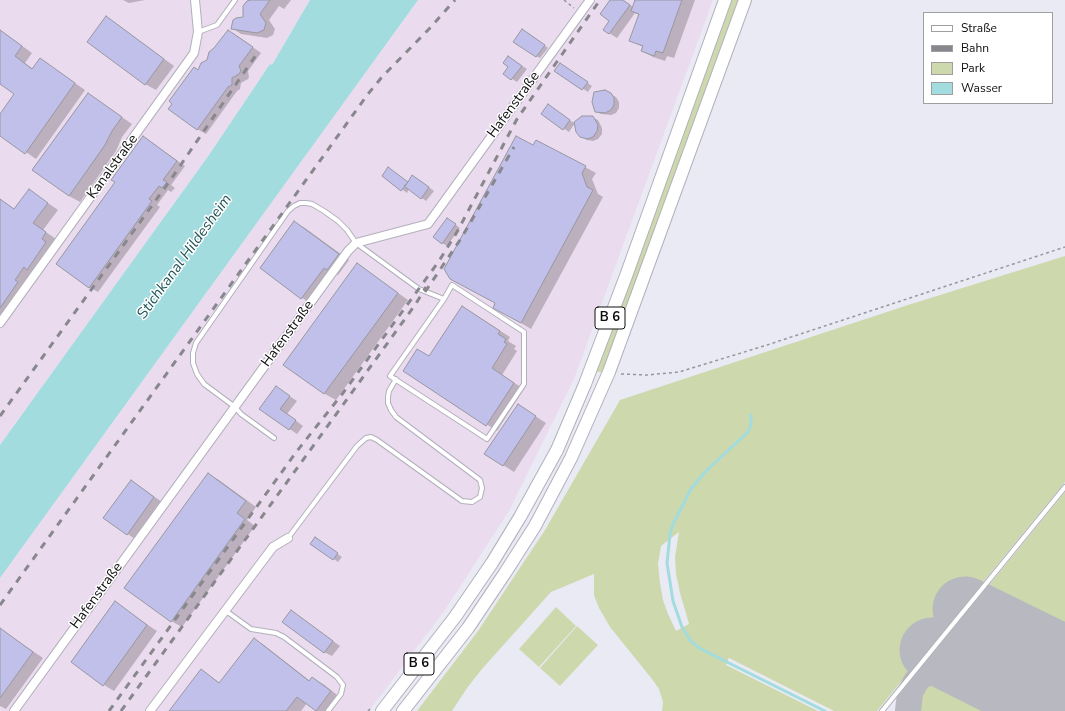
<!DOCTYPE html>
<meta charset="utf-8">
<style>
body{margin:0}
#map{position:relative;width:1065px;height:711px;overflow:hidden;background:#eaeaf4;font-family:"Nunito Sans",sans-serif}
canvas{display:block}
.legend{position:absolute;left:923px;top:12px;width:130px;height:92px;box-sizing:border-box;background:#fff;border:1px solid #9f9fa0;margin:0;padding:5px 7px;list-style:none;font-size:12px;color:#0e0e11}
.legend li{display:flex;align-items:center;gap:8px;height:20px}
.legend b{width:20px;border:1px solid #9f9fa0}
</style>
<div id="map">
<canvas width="1065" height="711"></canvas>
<ul class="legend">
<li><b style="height:5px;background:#fff"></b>Straße</li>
<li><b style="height:5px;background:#87878d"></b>Bahn</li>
<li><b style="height:11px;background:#ced8ad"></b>Park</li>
<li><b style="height:11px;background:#a2dcdf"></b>Wasser</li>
</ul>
</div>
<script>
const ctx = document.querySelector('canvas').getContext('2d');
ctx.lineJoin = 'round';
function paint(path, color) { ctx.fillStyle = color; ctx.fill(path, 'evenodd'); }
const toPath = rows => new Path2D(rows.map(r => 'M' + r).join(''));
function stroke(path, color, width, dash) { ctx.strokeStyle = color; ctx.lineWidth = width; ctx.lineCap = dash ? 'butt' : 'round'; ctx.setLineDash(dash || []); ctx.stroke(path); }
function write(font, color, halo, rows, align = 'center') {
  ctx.font = font + ' "Nunito Sans",sans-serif'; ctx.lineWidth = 3; ctx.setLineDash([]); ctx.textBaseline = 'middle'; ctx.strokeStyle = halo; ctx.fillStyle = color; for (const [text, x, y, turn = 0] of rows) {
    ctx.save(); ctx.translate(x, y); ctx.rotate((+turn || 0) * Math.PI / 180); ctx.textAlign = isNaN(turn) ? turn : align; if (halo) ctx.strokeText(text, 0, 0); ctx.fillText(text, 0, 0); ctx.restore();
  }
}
paint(toPath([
 [0,0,310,0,272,65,270,64,209,155,0,445],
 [418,0,713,0,574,379,509,511,445,610,369,711,0,711,0,578]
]), '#ebdbee');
paint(toPath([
 [732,0,739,0,603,373,596,371],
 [1065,256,1065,482,877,711,834,711,729,658,726,665,818,711,662,711,663,702,659,689,652,679,610,627,599,608,594,595,594,574,551,592,482,669,467,688,452,711,417,711,478,631,545,530,620,400,908,305],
 [679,532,675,557,676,574,680,593,689,624,676,631,668,614,663,600,660,583,658,564,661,546],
 [1065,492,1065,697,946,638],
 [556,607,576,626,539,667,519,649],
 [577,626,598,645,560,686,540,668],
 [943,674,1017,711,916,711,916,699,920,689,929,679]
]), '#ced8ad');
paint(toPath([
 [310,0,418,0,0,578,0,445,209,155,270,64,272,65]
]), '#a2dcdf');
paint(toPath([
 [123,0,145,0,129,3],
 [255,0,291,0,284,9,279,6,269,20,275,29,273,35,267,38,241,34,232,28,244,18,244,6,245,3],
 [611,0,623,0,633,7,636,0,695,0,674,58,667,56,665,61,653,57,642,51,643,47,630,40,639,15,635,13,617,38,609,33],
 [116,24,174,66,156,90,145,84],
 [0,30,32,53,25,63,33,69,50,66,85,90,36,159,0,134,0,116,16,94,0,82],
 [527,32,548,48,540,58,536,56],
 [237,36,261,53,248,71,249,77,248,79,241,83,240,89,237,91,206,134,197,129,199,71,208,61],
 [509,57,527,69,517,82,504,74,510,66],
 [565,67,592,86,588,92,556,71],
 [88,94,132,124,122,137,116,151,80,202,69,196],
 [610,94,616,97,619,102,619,108,616,113,611,115,601,114,595,111],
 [553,109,574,123,583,117,592,117,598,120,602,128,602,134,598,139,593,141,587,140,581,136,575,123,569,132,542,114],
 [152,143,185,166,171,185,175,188,171,192,168,190,157,205,160,207,98,292,89,287,116,182],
 [533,147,585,167,596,173,592,179,598,194,603,197,531,329,494,307],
 [383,176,408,182,418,179,434,191,426,201,409,189,407,193],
 [29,190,58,210,43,230,56,239,0,319,0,199,15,210],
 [294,222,305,228,349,260,338,275,335,273,312,304,302,298,261,268],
 [452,222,460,228,447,246,442,243],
 [367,271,408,300,336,400,325,394,285,364],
 [472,313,510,337,508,341,516,346,514,349,517,351,502,375,524,389,497,431,404,371,429,357],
 [276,387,297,401,287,414,303,426,297,434,260,409],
 [518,405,546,423,514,472,503,465],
 [208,474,219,480,256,507,247,520,255,526,182,627,171,621],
 [139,486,162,502,135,539,104,518],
 [320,542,342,557,338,562,334,559],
 [115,603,157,631,114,691,104,685],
 [291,611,340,646,332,656,324,652],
 [0,629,43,658,6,709,0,706],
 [254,639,264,645,310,681,312,678,323,684,341,698,331,711,317,711,307,703,301,711,170,711,201,670,220,683]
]), '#0003');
stroke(toPath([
 [751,415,751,424,748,432,705,472,691,489,673,524,670,534,667,563,673,601,682,627,690,640,699,648,825,711]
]), '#a2dcdf', 3);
stroke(toPath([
 [922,676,939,666,951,663,958,663],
 [908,711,910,693,915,683,973,612]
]), '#b8b8c0', 26);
stroke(toPath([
 [965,609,1065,658],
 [932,650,1054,711]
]), '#b8b8c0', 65);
const building = toPath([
 [250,0,270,0,260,14,266,23,264,30,257,33,231,29,233,20,236,18,243,17,243,6,247,1,250,0],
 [610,0,623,0,630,5,609,34,603,30,609,21,600,14,610,0],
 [635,0,682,0,663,53,656,51,654,56,641,51,643,46,629,41,639,14,631,11,635,0],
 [106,16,164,59,145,85,87,42,106,16],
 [522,29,545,45,536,57,513,42,522,29],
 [0,30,22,46,15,56,32,69,40,58,75,83,25,154,0,136,0,114,14,94,0,84,0,30],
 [228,30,253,47,239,66,241,71,239,74,232,78,232,85,228,87,197,130,168,109,172,104,169,101,194,67,198,70,201,63,207,60,209,52,214,48,228,30],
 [508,56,522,66,511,80,503,74,508,67,503,63,508,56],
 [560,63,588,82,582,90,554,71,560,63],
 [605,90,611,93,614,98,614,105,611,110,605,113,595,112,592,102,594,92,605,90],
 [88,93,122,117,112,131,105,145,69,196,32,170,88,93],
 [548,104,570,120,563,130,541,114,548,104],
 [582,116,593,116,598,125,597,131,593,137,587,139,580,137,576,132,574,122,582,116],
 [143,136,177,161,163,180,167,182,162,188,159,186,149,199,152,201,89,288,56,264,115,182,111,180,143,136],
 [516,136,533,145,536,140,586,166,582,173,587,187,593,190,521,323,493,308,495,303,450,279,444,269,516,136],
 [388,167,408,182,412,175,429,187,421,199,404,186,408,182,401,191,382,176,388,167],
 [29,189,48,203,33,223,46,232,42,239,46,242,27,270,24,267,15,280,18,282,0,308,0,199,14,209,29,189],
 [447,218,456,224,442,244,433,237,447,218],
 [294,221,339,254,327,270,324,268,301,299,260,268,294,221],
 [357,263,398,293,324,394,283,365,357,263],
 [462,306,500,331,498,334,506,339,504,342,507,344,492,368,514,383,486,426,403,371,417,349,429,356,462,306],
 [276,386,290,396,280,409,296,420,289,430,259,409,276,386],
 [518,404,536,416,503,466,484,454,518,404],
 [208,473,246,501,237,513,245,519,171,622,124,588,208,473],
 [131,480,154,497,127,535,103,518,131,480],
 [315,537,338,553,333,560,310,544,315,537],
 [115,601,147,625,103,686,71,662,115,601],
 [291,610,333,641,324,653,282,622,291,610],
 [0,628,33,652,0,698,0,628],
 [254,638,309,681,312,677,331,691,316,711,297,697,286,711,169,711,201,669,219,683,254,638]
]);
paint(building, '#c1c0eb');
stroke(building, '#9898a1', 1);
const lane = toPath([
 [198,32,217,25,235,0],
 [274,438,241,414,235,407,204,384,197,374,193,363,193,353,196,343,288,211,294,206,300,203,306,203,312,204,324,211,338,221,347,230,356,243,419,289,444,299,390,376,487,439,524,384,524,332,452,285,444,299],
 [288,538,357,446,366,438,371,437,377,440,462,501,472,502,480,497,482,488,480,480,396,417,391,410,388,403,388,397,389,391,396,379],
 [226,611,251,629,276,633,284,637,337,677,343,685,341,694,328,711],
 [882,711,1065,487]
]);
const street = toPath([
 [0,323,194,53,198,32,195,0],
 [14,711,348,251,356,243,428,224,590,0],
 [150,711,273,547,288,538]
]);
const primary = toPath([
 [382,711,455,617,492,563,520,517,557,450,585,384,626,276,725,0],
 [403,711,468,628,505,573,535,526,571,458,609,372,745,0]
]);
stroke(lane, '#b1b1bb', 6);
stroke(street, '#b1b1bb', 10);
stroke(primary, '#b1b1bb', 14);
stroke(toPath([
 [564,0,574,8],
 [621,374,647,375,679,372,767,345,1065,247],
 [368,711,372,707]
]), '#96969e', 1.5, [3, 3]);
stroke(lane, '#fff', 4);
stroke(street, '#fff', 8);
stroke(primary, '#fff', 12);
stroke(toPath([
 [425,292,462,237,514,147],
 [0,416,169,182,258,52],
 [0,605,368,94,382,77,429,29,455,0],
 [109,711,297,451,343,393,439,261,457,232,517,119,600,0],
 [121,711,332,420,415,305,426,287]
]), '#87878d', 3, [7, 7]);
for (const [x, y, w] of [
 [610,318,30],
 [419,664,30]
]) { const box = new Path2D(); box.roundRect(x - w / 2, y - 11, w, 22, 3); ctx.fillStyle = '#fff'; ctx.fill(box); stroke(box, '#0e0e11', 1); }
write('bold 13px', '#0e0e11', null, [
 ["B 6",610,318],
 ["B 6",419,664]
]);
write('14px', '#0e0e11', '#fff', [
 ["Hafenstraße",514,105,-54],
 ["Kanalstraße",113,167,-54],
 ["Hafenstraße",288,334,-54],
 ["Hafenstraße",97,596,-54]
]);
write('italic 15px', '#215457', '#fff', [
 ["Stichkanal Hildesheim",185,257,-54]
]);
</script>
